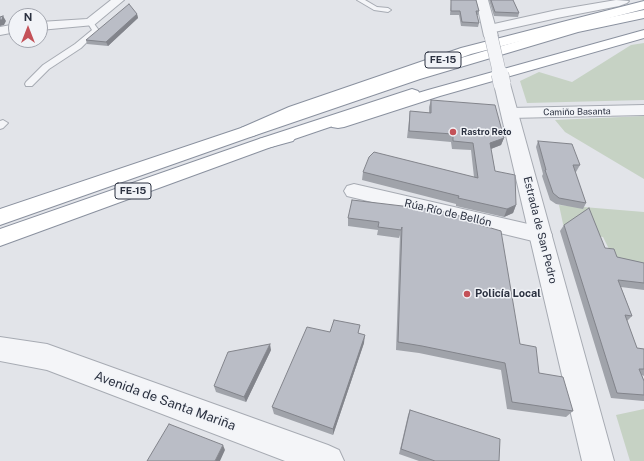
<!DOCTYPE html>
<meta charset="utf-8">
<style>
body{margin:0}
#map{position:relative;width:644px;height:461px;overflow:hidden;background:#e2e4e9;font-family:"Public Sans",sans-serif}
canvas{display:block}
.north{position:absolute;left:8px;top:8px;width:40px;height:40px;box-sizing:border-box;background:#f1f3f7;border:1px solid #a2a5ae;border-radius:50%;rotate:0deg;font-size:11px;font-weight:700;line-height:16px;text-align:center;color:#2b3140}
.north::after{content:'';display:block;margin:auto;width:14px;height:18px;background:#c45158;clip-path:polygon(50% 0,100% 100%,50% 72%,0 100%)}
</style>
<div id="map">
<canvas width="644" height="461"></canvas>
<div class="north">N</div>
</div>
<script>
const ctx = document.querySelector('canvas').getContext('2d');
ctx.lineJoin = 'round';
function paint(path, color) { ctx.fillStyle = color; ctx.fill(path, 'evenodd'); }
const toPath = rows => new Path2D(rows.map(r => 'M' + r).join(''));
function stroke(path, color, width, dash) { ctx.strokeStyle = color; ctx.lineWidth = width; ctx.lineCap = dash ? 'butt' : 'round'; ctx.setLineDash(dash || []); ctx.stroke(path); }
function write(font, color, halo, rows, align = 'center') {
  ctx.font = font + ' "Public Sans",sans-serif'; ctx.lineWidth = 3; ctx.setLineDash([]); ctx.textBaseline = 'middle'; ctx.strokeStyle = halo; ctx.fillStyle = color; for (const [text, x, y, turn = 0] of rows) {
    ctx.save(); ctx.translate(x, y); ctx.rotate((+turn || 0) * Math.PI / 180); ctx.textAlign = isNaN(turn) ? turn : align; if (halo) ctx.strokeText(text, 0, 0); ctx.fillText(text, 0, 0); ctx.restore();
  }
}
paint(toPath([
 [644,43,644,100,527,103,520,81,539,72,572,82,631,45],
 [644,116,644,179,565,132,555,120],
 [559,205,644,212,644,271,615,261,603,237,565,233],
 [644,409,644,461,630,461,616,415]
]), '#c6d2c4');
const service = toPath([
 [357,0,365,0,377,7,388,8,391,10,388,12,374,10,357,0],
 [90,20,92,21,98,29,98,31,81,48,49,69,32,86,26,86,25,84,26,82,43,65,75,44,92,30,87,22,90,20],
 [3,120,8,123,3,128,0,129,0,121,3,120]
]);
const minor = toPath([
 [111,0,124,0,94,25,40,30,40,22,87,19,111,0],
 [616,0,629,1,627,3,619,6,557,18,490,33,485,32,484,29,485,26,557,10,616,0],
 [16,24,16,32,0,35,0,27,16,24],
 [644,105,644,115,510,118,504,117,502,113,504,109,510,108,644,105],
 [354,184,541,227,549,229,552,235,549,241,541,243,347,196,344,191,347,186,354,184]
]);
const tertiary = toPath([
 [476,0,488,0,498,36,496,39,491,40,486,39,484,36,476,0],
 [502,79,507,81,510,84,614,461,582,461,494,84,497,81,502,79],
 [0,337,47,344,328,445,339,450,344,461,285,461,47,370,0,361,0,337]
]);
const trunk = toPath([
 [644,1,644,9,471,54,301,115,253,136,0,225,0,209,241,128,289,107,461,48,644,1],
 [644,30,644,38,440,96,344,127,338,128,332,127,329,123,332,119,428,90,644,30],
 [287,132,293,133,296,137,293,141,271,147,0,246,0,229,259,139,287,132]
]);
const motorway = toPath([
 [644,10,644,18,578,32,420,79,253,136,247,137,241,136,238,132,241,128,410,73,570,26,644,10],
 [412,89,418,91,420,94,418,97,271,147,265,148,259,147,256,143,259,139,412,89]
]);
stroke(service, '#a7abb3', 2);
stroke(minor, '#a7abb3', 2);
stroke(tertiary, '#a7abb3', 2);
stroke(trunk, '#8a919f', 2);
stroke(motorway, '#8a919f', 2);
paint(service, '#f4f5f8');
paint(minor, '#f4f5f8');
paint(tertiary, '#f4f5f8');
paint(trunk, '#fff');
paint(motorway, '#fff');
const tertiaryBridgeFar1 = toPath([
 [491,36,500,75]
]);
const tertiaryBridge = toPath([
 [500,74,502,84]
]);
stroke(tertiaryBridgeFar1, '#a7abb3', 14, []);
stroke(tertiaryBridge, '#a7abb3', 18, []);
stroke(tertiaryBridgeFar1, '#f4f5f8', 13);
stroke(tertiaryBridge, '#f4f5f8', 17);
paint(toPath([
 [451,0,476,0,479,11,478,15,477,15,479,23,478,27,461,26,459,15,450,15],
 [489,0,513,0,519,13,518,17,494,16],
 [137,14,138,18,108,46,87,44,86,40],
 [431,100,504,138,501,145,491,149,495,171,516,205,513,213,504,217,456,206,456,204,362,180,363,172,474,177,471,150,452,149,451,142,407,138,410,111,429,113,429,107],
 [538,141,580,165,576,172,575,172,586,203,583,209,556,204,550,200,542,176,543,174,536,147],
 [348,218,479,221,478,224,520,344,539,373,573,411,566,417,507,409,501,370,419,353,396,350,400,235,399,238,377,235,378,230,348,226],
 [564,225,605,248,617,257,644,263,644,290,621,287,632,316,627,321,637,348,644,349,644,376,642,375,644,381,644,401,643,401,611,398,560,231],
 [359,333,364,343,333,435,274,414,272,407],
 [271,350,246,402,216,392,214,386],
 [410,410,499,461,419,461,399,454,408,415]
]), '#a0a3aa');
paint(toPath([
 [137,14,138,18,108,46,106,42],
 [3,16,6,21,4,25,0,26,0,20],
 [504,138,501,145,488,150,490,143],
 [516,205,513,213,504,217,507,209],
 [365,335,364,343,333,435,333,429],
 [270,344,271,350,246,402,244,397],
 [223,445,225,450,220,461,215,461]
]), '#82848b');
const building = toPath([
 [451,0,476,0,479,11,476,11,479,23,462,22,460,11,451,11,451,0],
 [491,0,513,0,519,13,495,12,491,0],
 [129,4,137,14,106,42,86,40,129,4],
 [3,16,2,20,0,20,0,17,3,16],
 [431,100,495,105,504,138,490,143,495,171,515,175,516,205,507,209,458,198,459,196,363,172,369,157,374,152,478,178,473,143,453,141,453,134,409,131,410,111,431,113,431,100],
 [538,141,572,144,580,165,573,165,586,203,559,198,553,193,545,170,546,170,538,141],
 [352,200,436,210,479,221,474,223,501,231,520,344,536,347,539,373,563,377,573,411,512,402,505,363,422,346,398,342,402,227,401,230,378,227,379,222,348,218,352,200],
 [589,208,605,248,614,249,617,257,644,263,644,283,618,280,632,316,625,315,637,348,644,349,644,369,639,369,644,381,644,395,617,393,564,225,589,208],
 [334,320,360,325,358,333,365,335,333,429,272,407,307,327,330,332,334,320],
 [270,344,244,397,214,386,228,352,270,344],
 [410,410,500,439,499,461,435,461,401,449,410,410],
 [169,424,223,445,215,461,147,461,169,424]
]);
paint(building, '#babdc6');
stroke(building, '#82848b', 1);
for (const [x, y, r, color] of [
 [453,132,4,"#c45158"],
 [467,294,4,"#c45158"]
]) { const dot = new Path2D(); dot.arc(x, y, r, 0, 2 * Math.PI); ctx.fillStyle = color; ctx.fill(dot); stroke(dot, '#f1f3f7', 1.5); }
write('9px', '#2b3140', '#f1f3f7', [
 ["Camiño Basanta",577,112,-1]
]);
write('bold 9px', '#2b3140', '#f1f3f7', [
 ["Rastro Reto",461,132]
], 'left');
for (const [x, y, w] of [
 [443,60,36],
 [133,191,36]
]) { const box = new Path2D(); box.roundRect(x - w / 2, y - 8, w, 16, 3); ctx.fillStyle = '#f1f3f7'; ctx.fill(box); stroke(box, '#2b3140', 1); }
write('bold 10px', '#2b3140', null, [
 ["FE-15",443,60],
 ["FE-15",133,191]
]);
write('11px', '#2b3140', '#f1f3f7', [
 ["Rúa Río de Bellón",448,213,13],
 ["Estrada de San Pedro",540,230,76]
]);
write('bold 11px', '#2b3140', '#f1f3f7', [
 ["Policía Local",475,294]
], 'left');
write('13px', '#2b3140', '#f1f3f7', [
 ["Avenida de Santa Mariña",165,401,20]
]);
</script>
